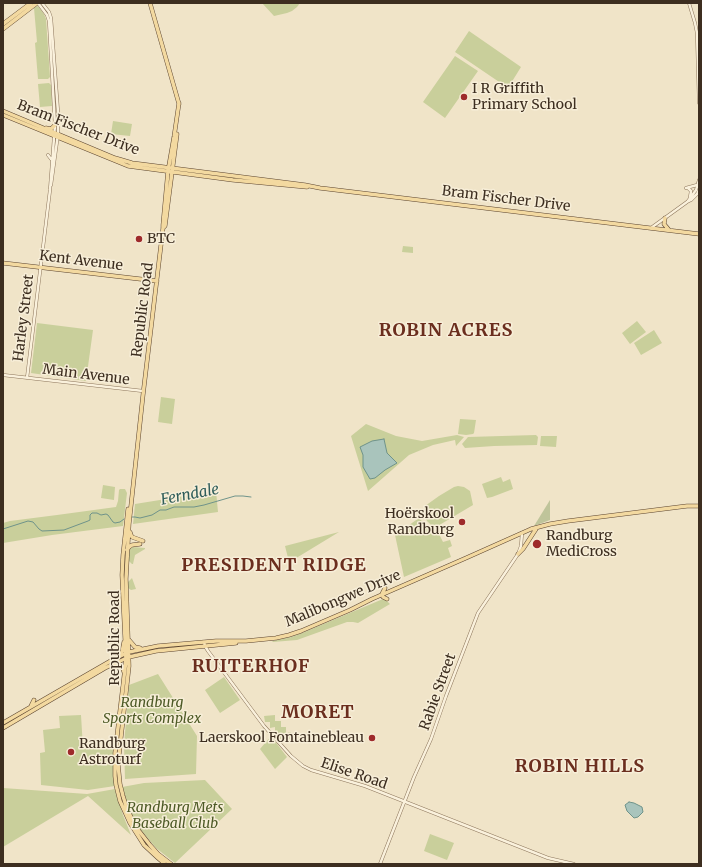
<!DOCTYPE html>
<meta charset="utf-8">
<style>
body{margin:0}
#map{position:relative;width:702px;height:867px;overflow:hidden;background:#f0e4c8;font-family:Merriweather,serif}
canvas{display:block}
.frame{position:absolute;inset:0;border:4px solid #3d2e20;pointer-events:none}
</style>
<div id="map">
<canvas width="702" height="867"></canvas>
<div class="frame"></div>
</div>
<script>
const ctx = document.querySelector('canvas').getContext('2d');
ctx.lineJoin = 'round';
function paint(path, color) { ctx.fillStyle = color; ctx.fill(path, 'evenodd'); }
const toPath = rows => new Path2D(rows.map(r => 'M' + r).join(''));
function stroke(path, color, width, dash) { ctx.strokeStyle = color; ctx.lineWidth = width; ctx.lineCap = dash ? 'butt' : 'round'; ctx.setLineDash(dash || []); ctx.stroke(path); }
function write(font, color, halo, rows, align = 'center') {
  ctx.font = font + ' Merriweather,serif'; ctx.lineWidth = 3; ctx.setLineDash([]); ctx.textBaseline = 'middle'; ctx.strokeStyle = halo; ctx.fillStyle = color; for (const [text, x, y, turn = 0] of rows) {
    ctx.save(); ctx.translate(x, y); ctx.rotate((+turn || 0) * Math.PI / 180); ctx.textAlign = isNaN(turn) ? turn : align; if (halo) ctx.strokeText(text, 0, 0); ctx.fillText(text, 0, 0); ctx.restore();
  }
}
paint(toPath([
 [262,3,300,3,297,7,292,11,287,13,274,16],
 [37,6,39,7,44,14,46,19,50,77,48,79,38,79,35,43,37,42,34,8],
 [469,31,521,67,508,88,455,52],
 [455,56,478,71,445,118,423,102],
 [49,83,51,85,52,106,40,107,38,84],
 [113,121,132,124,130,136,111,134],
 [403,246,413,247,413,253,402,252],
 [637,321,646,332,630,344,622,333],
 [37,323,93,330,86,381,31,373],
 [654,330,662,343,641,355,634,343],
 [161,397,175,399,172,424,158,422],
 [460,419,476,420,474,433,473,434,466,435,458,434],
 [366,424,396,436,422,441,457,435,464,437,456,446,455,440,433,445,409,455,368,491,351,436],
 [536,435,538,437,537,445,494,446,465,448,462,444,468,437],
 [541,436,557,436,556,447,540,446],
 [501,477,503,482,510,479,513,489,492,497,487,498,482,484],
 [103,485,115,487,114,500,101,498],
 [458,486,464,487,470,491,473,505,436,527,435,525,431,525,427,521,424,515,425,506,439,496,454,487],
 [120,489,125,489,127,493,123,526,52,535,3,543,3,523,10,521,57,515,116,507,118,501,119,490],
 [216,491,218,512,133,524,135,504],
 [419,518,432,532,438,532,443,542,450,540,452,546,448,548,451,557,404,577,395,535],
 [339,532,293,560,289,562,285,546],
 [133,547,145,548,145,549,135,555,133,564,132,564,129,561,129,549],
 [132,578,136,589,131,590,128,588,128,582],
 [383,599,385,599,390,604,358,623,353,622,347,622,297,640,273,642,272,641,291,637,302,633],
 [158,674,197,736,196,774,125,779,124,745,129,685],
 [224,677,240,700,220,713,205,690],
 [81,715,83,748,114,746,115,786,88,790,41,785,40,753,45,752,43,730,60,728,59,716],
 [275,715,275,721,281,721,281,727,286,727,286,733,291,732,291,739,280,739,280,733,275,733,275,727,270,728,270,722,265,722,264,716],
 [271,736,287,757,275,769,260,749],
 [205,780,232,809,175,863,156,848,140,829,131,813,126,801,122,787,144,783],
 [3,788,87,794,115,789,123,815,131,835,88,796,3,847],
 [430,834,454,843,447,860,424,851]
]), '#c9cf9b');
paint(toPath([
 [550,500,550,520,534,526]
]), '#bfc49a');
const water = toPath([
 [384,439,387,453,397,463,385,470,375,478,370,479,363,467,363,455,360,447,372,441,384,439],
 [629,802,634,803,642,807,643,812,638,817,634,818,627,811,625,805,629,802]
]);
paint(water, '#a9c4bc');
stroke(water, '#6f938a', 1);
stroke(toPath([
 [132,517,135,517,140,518,152,515,160,510,166,510,174,507,194,507,204,505,235,496,243,496,251,497],
 [3,529,28,521,33,522,39,529,42,531,64,530,88,521,90,520,90,515,92,513,97,513,101,515,106,514,108,515,113,522,115,523,120,522,124,519]
]), '#6f938a', 1);
const minor = toPath([
 [42,3,49,12,51,18,58,112,58,134,51,185],
 [689,3,695,23,697,33,699,103],
 [48,155,51,159],
 [686,188,697,185],
 [688,188,691,191,690,197],
 [688,201,696,190,699,180],
 [651,228,687,202,691,200,697,194,699,190],
 [3,375,143,391],
 [27,378,50,190,55,125,49,21,47,15,38,3],
 [204,642,205,646,208,651,264,726,291,756,303,766,311,770,365,786,548,858,574,864],
 [380,864,414,777,431,739,446,696,478,613,518,554,521,546,522,533]
]);
const major = toPath([
 [150,3,179,104],
 [3,24,31,3],
 [3,29,37,3],
 [3,111,115,158,132,163,305,185,320,188,699,234],
 [3,115,128,166,233,180,307,187],
 [46,128,51,129,55,125],
 [665,218,664,224,669,230],
 [163,228,165,226,177,134],
 [3,263,157,281],
 [128,509,123,555,122,575,126,660,115,753,115,776,116,785,120,801,130,823,144,845,158,858,165,864],
 [130,532,131,535,132,537,143,541],
 [127,550,129,547,132,545,140,544],
 [518,554,523,549,536,529],
 [382,594,385,588],
 [383,597,387,599],
 [129,640,135,647,140,648],
 [118,656,122,652,124,642],
 [116,663,120,664,122,666,124,672],
 [31,706,34,700],
 [3,723,114,659,129,652,158,646,216,641,246,641,276,638,289,635,301,631,350,610,372,599,466,558,531,529,550,524,568,521,687,506,699,506],
 [3,728,105,668,129,657,156,651,236,643],
 [171,864,158,854,150,845,139,831,133,821,127,809,123,796,120,784,118,764,129,666,126,579,129,524,143,395,163,228,163,225,168,171,174,137,179,103]
]);
stroke(minor, '#8d765c', 3.5);
stroke(major, '#5b4430', 4.5);
stroke(minor, '#faf1dc', 2.5);
stroke(major, '#f3d9a0', 3.5);
for (const [x, y, r, color] of [
 [464,97,4,"#9e2a2b"],
 [139,239,4,"#9e2a2b"],
 [462,522,4,"#9e2a2b"],
 [537,544,5,"#9e2a2b"],
 [372,738,4,"#9e2a2b"],
 [71,752,4,"#9e2a2b"]
]) { const dot = new Path2D(); dot.arc(x, y, r, 0, 2 * Math.PI); ctx.fillStyle = color; ctx.fill(dot); stroke(dot, '#f7eed8', 1.5); }
write('14px', '#3d2e20', '#f7eed8', [
 ["I R Griffith",472,89],
 ["Primary School",472,105],
 ["BTC",147,239],
 ["Hoërskool",454,514,"right"],
 ["Randburg",454,530,"right"],
 ["Randburg",546,536],
 ["MediCross",546,552],
 ["Laerskool Fontainebleau",364,738,"right"],
 ["Randburg",79,744],
 ["Astroturf",79,760]
], 'left');
write('14px', '#3d2e20', '#f7eed8', [
 ["Bram Fischer Drive",78,128,21],
 ["Bram Fischer Drive",506,199,7],
 ["Kent Avenue",81,261,7],
 ["Republic Road",143,310,-83],
 ["Harley Street",24,318,-83],
 ["Main Avenue",86,375,7],
 ["Malibongwe Drive",343,599,-23],
 ["Republic Road",115,638,-90],
 ["Rabie Street",438,692,-70],
 ["Elise Road",354,774,19]
]);
write('italic 14px', '#4d5a26', '#f7eed8', [
 ["Randburg",152,703],
 ["Sports Complex",152,719],
 ["Randburg Mets",175,808],
 ["Baseball Club",175,824]
]);
write('italic 15px', '#2f5d5a', '#f7eed8', [
 ["Ferndale",190,495,-11]
]);
ctx.letterSpacing = '1px';
write('bold 18px', '#6b2e1e', '#f7eed8', [
 ["ROBIN ACRES",446,331],
 ["PRESIDENT RIDGE",274,566],
 ["RUITERHOF",251,667],
 ["MORET",318,713],
 ["ROBIN HILLS",580,767]
]);
ctx.letterSpacing = '0px';
</script>
